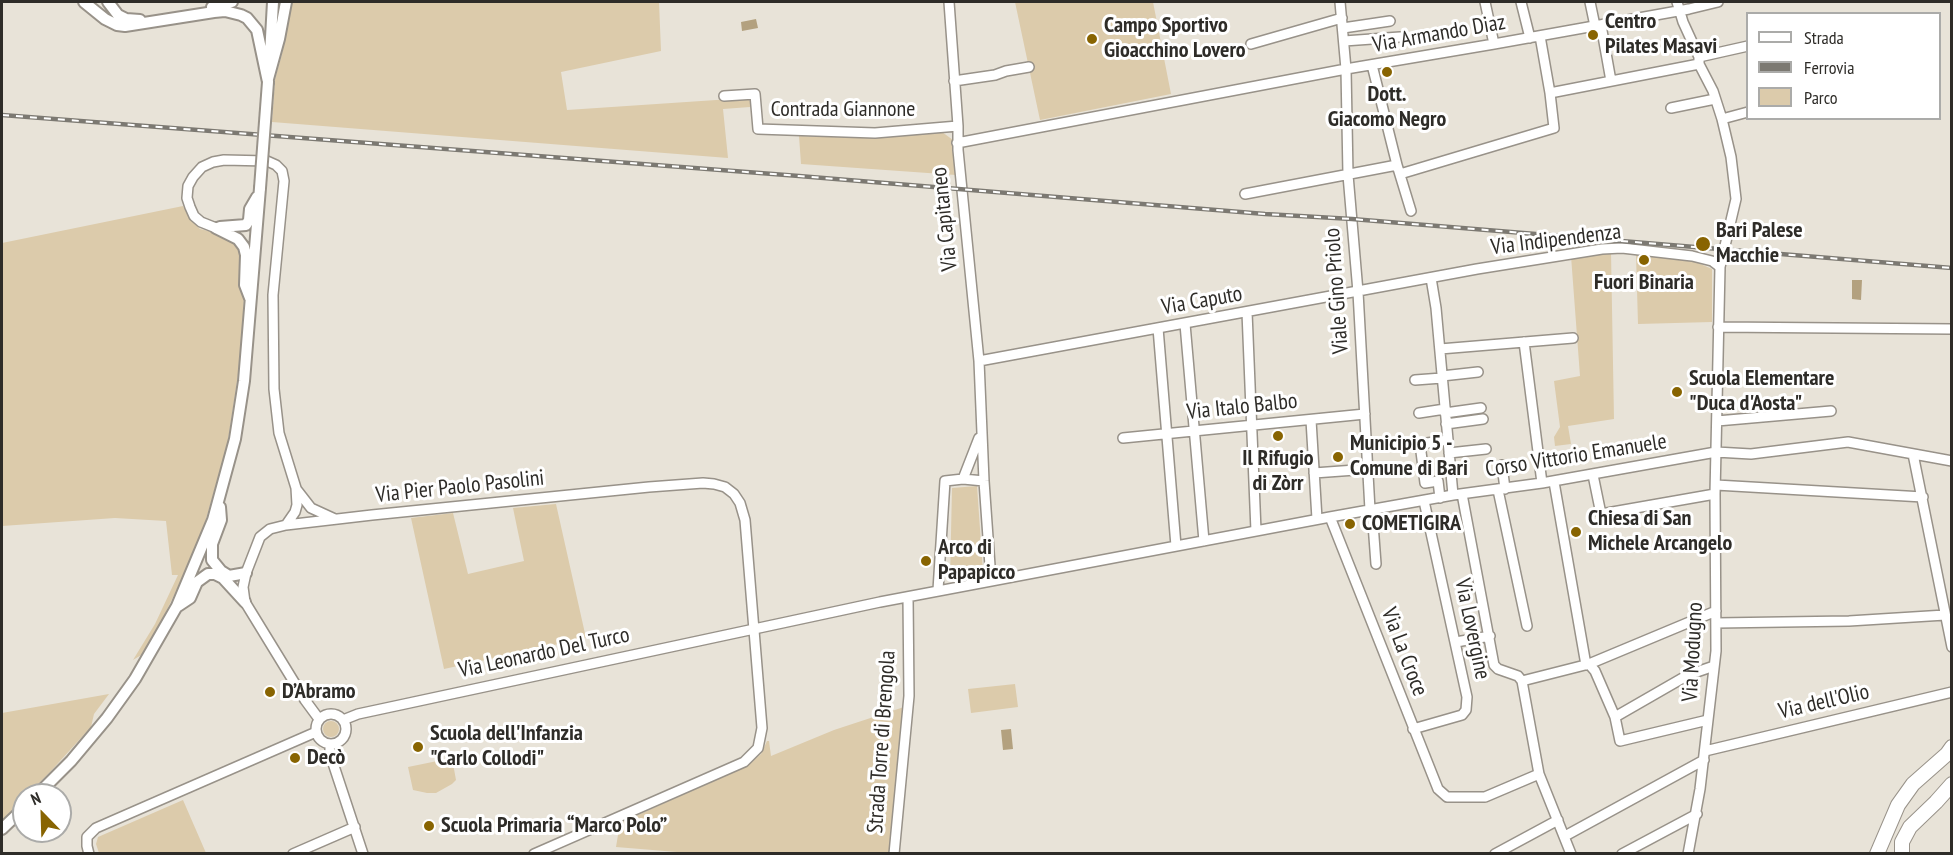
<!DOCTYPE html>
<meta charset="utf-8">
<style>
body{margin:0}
#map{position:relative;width:1953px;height:855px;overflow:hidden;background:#e8e3d8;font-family:"PT Sans Narrow",sans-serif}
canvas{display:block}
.frame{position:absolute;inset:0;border:3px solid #2e2c28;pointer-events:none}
.legend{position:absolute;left:1746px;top:12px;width:195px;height:108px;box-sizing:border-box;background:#fff;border:2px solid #ababa9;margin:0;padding:8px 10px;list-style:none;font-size:18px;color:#2e2c28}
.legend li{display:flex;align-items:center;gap:12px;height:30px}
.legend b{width:30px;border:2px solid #ababa9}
.north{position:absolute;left:12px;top:783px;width:60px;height:60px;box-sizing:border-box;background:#fff;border:2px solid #ababa9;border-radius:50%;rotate:337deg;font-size:16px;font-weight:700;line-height:24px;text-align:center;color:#2e2c28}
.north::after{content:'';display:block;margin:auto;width:21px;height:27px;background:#886401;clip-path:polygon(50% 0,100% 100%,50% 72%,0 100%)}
</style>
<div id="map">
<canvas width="1953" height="855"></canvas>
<div class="frame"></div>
<ul class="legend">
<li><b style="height:8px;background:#fff"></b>Strada</li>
<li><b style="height:8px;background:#7c7972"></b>Ferrovia</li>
<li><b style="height:16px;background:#dccbab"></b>Parco</li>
</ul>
<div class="north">N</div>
</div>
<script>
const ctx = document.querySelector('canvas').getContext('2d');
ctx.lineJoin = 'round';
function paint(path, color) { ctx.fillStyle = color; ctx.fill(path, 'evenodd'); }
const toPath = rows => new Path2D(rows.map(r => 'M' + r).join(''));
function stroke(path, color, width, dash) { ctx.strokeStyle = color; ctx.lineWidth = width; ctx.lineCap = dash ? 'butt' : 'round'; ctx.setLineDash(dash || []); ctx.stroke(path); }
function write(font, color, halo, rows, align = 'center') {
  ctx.font = font + ' "PT Sans Narrow",sans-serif'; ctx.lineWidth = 6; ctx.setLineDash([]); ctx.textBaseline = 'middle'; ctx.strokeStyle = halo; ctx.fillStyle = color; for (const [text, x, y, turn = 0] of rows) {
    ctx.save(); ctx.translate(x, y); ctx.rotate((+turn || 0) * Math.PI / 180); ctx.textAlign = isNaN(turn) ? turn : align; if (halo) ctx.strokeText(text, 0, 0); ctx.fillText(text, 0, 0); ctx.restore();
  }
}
paint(toPath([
 [289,2,659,2,661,51,561,72,567,110,746,98,750,101,750,107,723,109,728,158,272,122,275,79,282,54],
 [1015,2,1153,2,1171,94,1040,120],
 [942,132,953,140,956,175,801,164,799,136,879,138],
 [183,206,191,220,200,229,225,235,235,242,242,252,241,288,244,299,240,362,227,446,204,526,190,562,161,622,143,654,133,660,155,624,178,575,172,575,166,521,115,518,2,526,2,243],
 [1611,252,1614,419,1568,426,1571,444,1555,446,1554,437,1560,427,1554,381,1580,376,1571,256],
 [1636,255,1687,258,1712,269,1712,322,1638,324],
 [977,486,983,572,950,579,952,488],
 [556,504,586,638,444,669,411,518,453,513,468,574,524,561,513,508],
 [1015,684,1018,707,971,713,968,689],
 [109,694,94,714,91,727,50,772,27,795,24,795,24,798,2,820,2,713],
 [904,707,890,853,701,854,616,847,620,823,747,766,761,754,767,741,769,741,771,756,834,730],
 '323 729a8 8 0 1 1 16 0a8 8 0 1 1-16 0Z',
 [452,758,456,780,452,784,436,793,427,793,413,790,408,767],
 [183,800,206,853,99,853,96,844,98,837]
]), '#dccbab');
paint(toPath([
 [756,19,758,28,742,31,741,22],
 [1852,280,1862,280,1861,300,1852,299],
 [1011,729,1013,749,1003,750,1001,730]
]), '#b3a17f');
const minor = toPath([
 [949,2,958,126,958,150,979,361,984,481,991,580],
 [1340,2,1346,69,1348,175,1358,292,1370,510],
 [1485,2,1494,44],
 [1521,2,1530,38],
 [1590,2,1595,26],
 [1677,2,1683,22,1699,57,1699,64,1713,91,1722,119,1731,157,1736,199,1720,267,1715,494,1716,651,1700,789,1688,854],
 [1601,25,1611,81],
 [1343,28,1390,21],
 [1344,41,1400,37],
 [1251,44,1342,18],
 [1699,57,1748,46],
 [1372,65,1397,165],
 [954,81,995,75,1006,71,1029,67],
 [1550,93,1699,64],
 [724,96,755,94,758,129,875,133,958,126],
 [1671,108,1715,99],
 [1722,119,1748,112],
 [957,143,1346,69,1494,44,1689,9,1718,2],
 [1400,174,1554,128,1550,93,1540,36],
 [1245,194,1397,165,1411,211],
 [216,228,201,222,194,216,190,207,187,198,188,186,193,177,202,167,213,162,224,160,267,161,276,165,282,171,284,181,273,295,274,389,279,433,296,488,297,505,295,512,286,525],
 [1431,278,1436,308,1453,495],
 [1247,312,1256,531],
 [1185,324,1204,541],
 [1718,327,1952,329],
 [1158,328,1176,546],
 [1524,342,1542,483],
 [1440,349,1573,338],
 [979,361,1477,269,1602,249,1622,248,1692,256,1712,261,1720,267],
 [1442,376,1478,372],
 [1415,380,1442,378],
 [1419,413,1445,409],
 [1445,413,1481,408],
 [1311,420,1317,519],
 [1717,421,1831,411],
 [1446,424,1483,419],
 [1123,438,1365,414],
 [1449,453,1486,449],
 [1913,454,1952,647],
 [1502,465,1505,489],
 [1314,473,1369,469],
 [1593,475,1601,514,1715,494],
 [963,479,979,438],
 [1554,482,1586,665],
 [1716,485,1923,497],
 [297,490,311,508,335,519],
 [1498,490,1527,626],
 [1462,494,1494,665,1498,669,1518,676,1522,681],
 [1440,498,1438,481,1425,483,1420,444,1448,440],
 [1372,510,1376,564],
 [1330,517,1438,789,1447,797,1485,797,1539,774],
 [938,590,945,481,963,479,984,481],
 [1717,623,1849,621,1945,615],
 [1456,642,1490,636],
 [1589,664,1595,671,1615,717,1620,741,1708,720],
 [1522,681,1589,664,1716,611],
 [1522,681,1539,774,1571,854],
 '316 729a15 15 0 1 1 30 0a15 15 0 1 1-30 0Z',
 [1615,717,1688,675,1714,666],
 [319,719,305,700,245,602,243,587,246,573,260,537,270,529,286,525,372,515,649,487,703,483,714,484,725,487,734,494,740,503,745,520,762,728,758,748,744,762,534,854],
 [343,720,358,714,880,602,1330,517,1453,495,1542,483,1716,452,1751,454,1848,442,1952,461],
 [1413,729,1462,715,1466,710,1467,697,1424,501],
 [330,744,330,754,363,854],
 [1705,751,1952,692],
 [1565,836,1704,760],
 [89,854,87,846,87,837,96,828,316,732],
 [293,854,355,827],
 [894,854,909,696,908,597],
 [1495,854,1558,820],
 [1622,854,1697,814]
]);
const major = toPath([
 [84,2,105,19,117,25,125,26,214,12,225,11,241,15,247,18,257,30,268,82],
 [108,2,118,15,126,19,140,20],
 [212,7,232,2],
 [270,55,273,2],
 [268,79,279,39,286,2],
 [220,227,246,225,249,220,250,209,257,197],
 [216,228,238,239,244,247,246,255,245,285,250,298],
 [220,507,221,520,212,544,212,560,221,571,229,576,246,573],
 [178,606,190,598,197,582,208,574,215,574,223,578,245,602],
 [37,795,71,761,107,718,135,679,177,606,213,520,235,439,244,381,260,188],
 [2,829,24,808]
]);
const highway = toPath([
 [1877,854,1898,805,1913,784,1947,754,1952,747],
 [1902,854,1902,842,1910,827,1936,802,1952,784]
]);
stroke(minor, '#989289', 12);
stroke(major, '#989289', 14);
stroke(highway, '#989289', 16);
stroke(minor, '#fff', 9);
stroke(major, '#fff', 10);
stroke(highway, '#fff', 14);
const rail = toPath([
 [2,115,799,176,1265,214,1352,219,1952,268]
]);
stroke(rail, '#7c7972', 4.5);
stroke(rail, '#fff', 2, [7]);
const majorBridge = toPath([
 [260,188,268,82]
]);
stroke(majorBridge, '#989289', 14, []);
stroke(majorBridge, '#fff', 10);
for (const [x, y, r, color] of [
 [1593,35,6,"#886401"],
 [1092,39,6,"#886401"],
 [1387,72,6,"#886401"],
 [1703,244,8,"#886401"],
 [1644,260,6,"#886401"],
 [1677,392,6,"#886401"],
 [1278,436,6,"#886401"],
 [1338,457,6,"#886401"],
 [1350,524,6,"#886401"],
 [1576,532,6,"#886401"],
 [926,561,6,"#886401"],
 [270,692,6,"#886401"],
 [418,747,6,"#886401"],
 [295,758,6,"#886401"],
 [429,826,6,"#886401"]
]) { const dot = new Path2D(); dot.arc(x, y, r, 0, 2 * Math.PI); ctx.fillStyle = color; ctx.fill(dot); stroke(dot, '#fff', 2); }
write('bold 22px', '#2e2c28', '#fff', [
 ["Centro",1605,22],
 ["Pilates Masavi",1605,47],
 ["Campo Sportivo",1104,26],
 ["Gioacchino Lovero",1104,51],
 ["Dott.",1387,95,"center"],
 ["Giacomo Negro",1387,120,"center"],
 ["Bari Palese",1716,231],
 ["Macchie",1716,256],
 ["Fuori Binaria",1644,283,"center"],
 ["Scuola Elementare",1689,379],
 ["\"Duca d'Aosta\"",1689,404],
 ["Municipio 5 -",1350,444],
 ["Comune di Bari",1350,469],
 ["Il Rifugio",1278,459,"center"],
 ["di Zòrr",1278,484,"center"],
 ["Chiesa di San",1588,519],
 ["Michele Arcangelo",1588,544],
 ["COMETIGIRA",1362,524],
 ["Arco di",938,548],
 ["Papapicco",938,573],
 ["D’Abramo",282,692],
 ["Scuola dell'Infanzia",430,734],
 ["\"Carlo Collodi\"",430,759],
 ["Decò",307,758],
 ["Scuola Primaria “Marco Polo”",441,826]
], 'left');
write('22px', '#2e2c28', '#fff', [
 ["Via Armando Diaz",1439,34,-10],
 ["Contrada Giannone",843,110],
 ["Via Capitaneo",945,219,-96],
 ["Via Indipendenza",1556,240,-7],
 ["Viale Gino Priolo",1337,291,-94],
 ["Via Caputo",1202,301,-10],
 ["Via Italo Balbo",1242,407,-6],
 ["Corso Vittorio Emanuele",1576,456,-9],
 ["Via Pier Paolo Pasolini",460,487,-6],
 ["Via Lovergine",1472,629,78],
 ["Via La Croce",1404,652,69],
 ["Via Modugno",1693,652,-87],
 ["Via Leonardo Del Turco",544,653,-12],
 ["Via dell'Olio",1824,702,-13],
 ["Strada Torre di Brengola",882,742,-86]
]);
</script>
